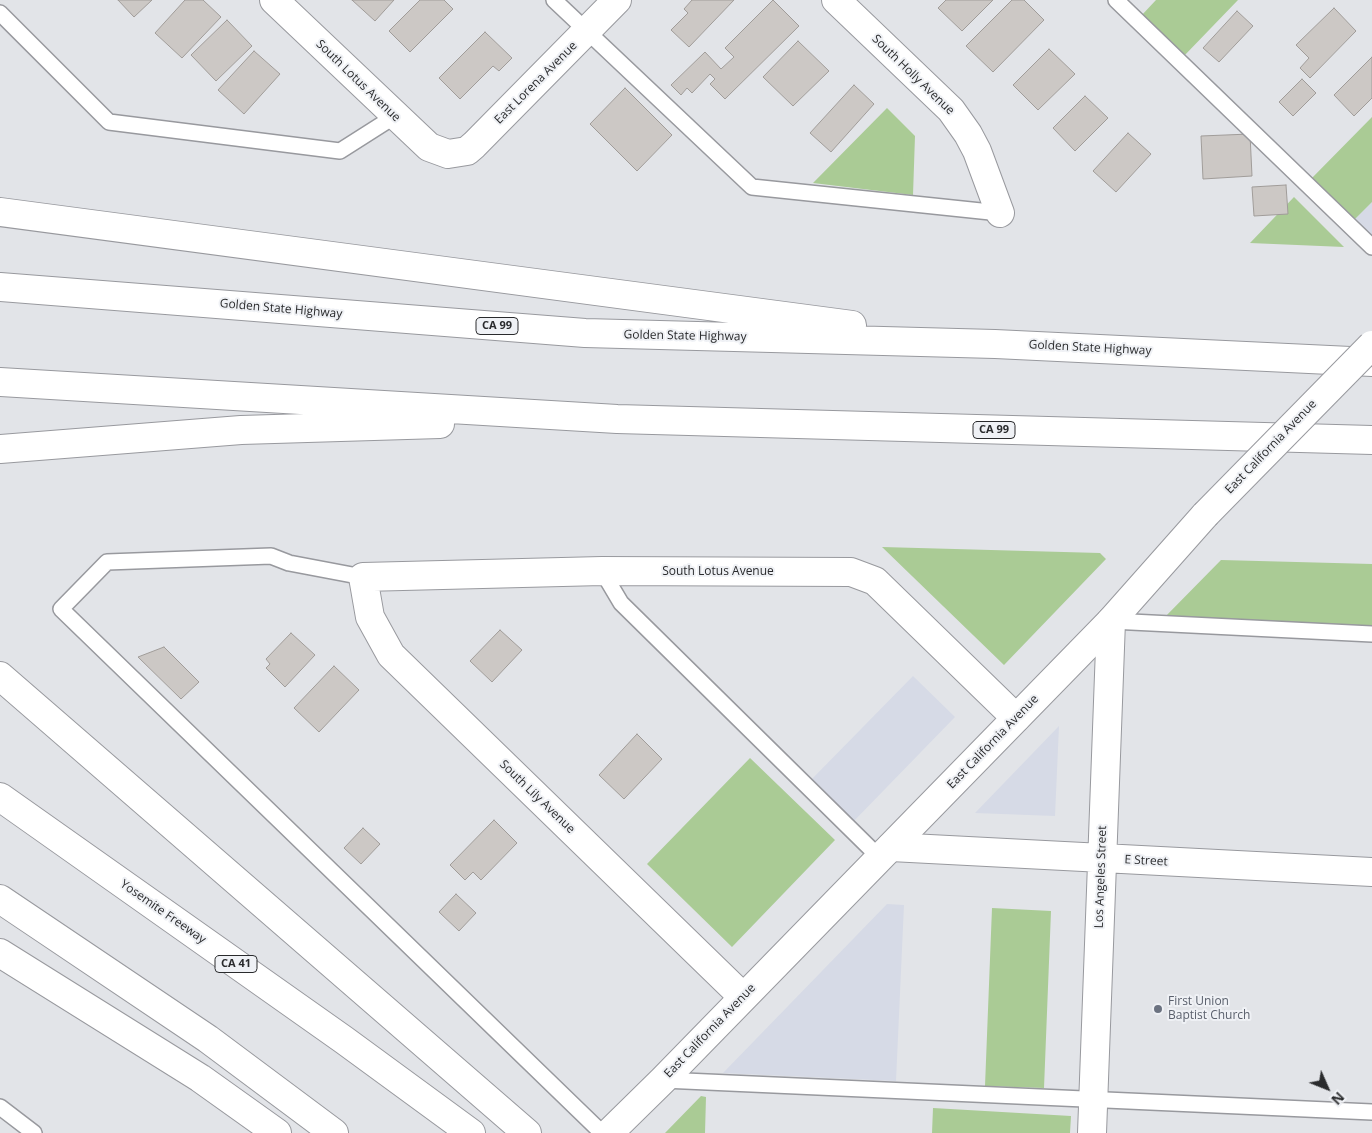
<!DOCTYPE html>
<style>
body{margin:0}
#map{position:relative;width:1372px;height:1133px;overflow:hidden;background:#e2e4e8;font-family:"Open Sans",sans-serif}
canvas{display:block}
.north{position:absolute;left:1302px;top:1063px;width:50px;height:50px;-webkit-text-stroke:4px #eff1f5;paint-order:stroke;rotate:134deg;font-size:14px;font-weight:700;line-height:20px;text-align:center;color:#2a2b2d}
.north::after{content:'';display:block;margin:auto;width:18px;height:22px;background:#2a2b2d;clip-path:polygon(50% 0,100% 100%,50% 72%,0 100%)}
</style>
<div id="map">
<canvas width="1372" height="1133"></canvas>
<div class="north">N</div>
</div>
<script>
const ctx = document.querySelector('canvas').getContext('2d');
ctx.lineJoin = 'round';
function paint(path, color) { ctx.fillStyle = color; ctx.fill(path, 'evenodd'); }
const toPath = rows => new Path2D(rows.map(r => 'M' + r).join(''));
function stroke(path, color, width, dash) { ctx.strokeStyle = color; ctx.lineWidth = width; ctx.lineCap = dash ? 'butt' : 'round'; ctx.setLineDash(dash || []); ctx.stroke(path); }
function write(font, color, halo, rows, align = 'center') {
  ctx.font = font + ' "Open Sans",sans-serif'; ctx.lineWidth = 4; ctx.setLineDash([]); ctx.textBaseline = 'middle'; ctx.strokeStyle = halo; ctx.fillStyle = color; for (const [text, x, y, turn = 0] of rows) {
    ctx.save(); ctx.translate(x, y); ctx.rotate((+turn || 0) * Math.PI / 180); ctx.textAlign = isNaN(turn) ? turn : align; if (halo) ctx.strokeText(text, 0, 0); ctx.fillText(text, 0, 0); ctx.restore();
  }
}
paint(toPath([
 [1372,202,1372,240,1353,221],
 [913,676,955,717,852,823,809,782],
 [1059,726,1055,816,975,813],
 [887,904,904,905,896,1081,723,1073]
]), '#d6dae6');
paint(toPath([
 [1156,0,1238,0,1183,57,1141,16],
 [887,108,915,136,913,195,813,183],
 [1372,117,1372,202,1353,221,1310,180],
 [1294,197,1344,247,1250,243],
 [882,547,1100,553,1106,559,1004,665],
 [1221,560,1372,564,1372,630,1162,620],
 [750,758,835,840,732,947,647,864],
 [992,908,1051,911,1044,1088,985,1086],
 [701,1096,706,1097,705,1133,665,1133],
 [933,1108,1071,1116,1070,1133,932,1133]
]), '#aacb95');
const building = toPath([
 [118,0,152,0,134,17,118,0],
 [185,0,203,0,221,17,182,58,155,33,185,0],
 [352,0,394,0,375,21,352,0],
 [420,0,444,0,453,9,410,52,389,31,420,0],
 [692,0,734,0,689,47,671,30,688,13,684,9,692,0],
 [773,0,799,26,725,99,710,84,715,79,710,74,692,93,687,88,681,95,671,85,705,52,721,69,734,57,725,48,773,0],
 [946,0,993,0,962,31,938,8,946,0],
 [1012,0,1024,0,1044,20,993,72,966,46,1012,0],
 [1334,8,1356,31,1310,78,1300,68,1309,58,1296,45,1334,8],
 [1237,11,1253,26,1219,62,1203,48,1237,11],
 [227,20,252,46,216,81,191,55,227,20],
 [485,32,512,58,499,71,493,66,460,99,439,78,485,32],
 [798,41,829,71,793,106,763,77,798,41],
 [1049,49,1075,74,1038,110,1013,85,1049,49],
 [254,51,280,74,244,114,218,90,254,51],
 [1372,57,1372,98,1354,116,1334,95,1372,57],
 [1302,79,1316,93,1293,116,1279,102,1302,79],
 [854,85,874,104,831,152,810,133,854,85],
 [625,88,672,135,637,171,590,124,625,88],
 [1085,96,1108,118,1075,151,1053,128,1085,96],
 [1128,133,1151,154,1116,192,1093,171,1128,133],
 [1250,134,1252,176,1203,179,1201,136,1250,134],
 [1286,185,1288,214,1254,216,1252,187,1286,185],
 [500,630,522,650,492,682,470,661,500,630],
 [291,633,315,655,285,687,266,668,270,664,266,659,291,633],
 [164,647,199,682,181,699,138,657,164,647],
 [334,666,359,690,319,732,294,708,334,666],
 [637,734,662,759,624,799,599,775,637,734],
 [494,820,517,843,481,880,473,872,465,880,450,865,494,820],
 [363,828,380,844,361,864,344,848,363,828],
 [456,894,476,913,459,931,439,912,456,894]
]);
paint(building, '#ccc8c5');
stroke(building, '#a09c99', 1);
const lane = toPath([
 [554,0,752,187,1000,213],
 [1116,0,1372,247],
 [0,13,109,122,340,151,395,116],
 [602,571,621,603,880,858],
 [363,577,289,563,271,556,107,562,61,609,602,1133],
 [1111,621,1372,634],
 [663,1080,1372,1112],
 [0,1107,34,1133]
]);
const street = toPath([
 [274,0,429,147,448,154,467,151,474,145,617,0],
 [836,0,951,110,968,134,977,151,1000,213],
 [891,847,1372,872],
 [743,997,391,655,370,617,363,577,602,571,851,572,875,581,1016,718],
 [1092,1133,1111,621]
]);
const secondary = toPath([
 [609,1133,663,1080,1111,621,1205,515]
]);
const highway = toPath([
 [0,212,852,325],
 [0,287,585,333,995,344,1372,362],
 [0,382,617,419,1372,440],
 [0,449,241,430,440,424],
 [0,676,527,1133],
 [0,797,344,1040,471,1133],
 [0,899,208,1039,334,1133],
 [0,953,200,1078,277,1133]
]);
stroke(lane, '#98999e', 18);
stroke(street, '#98999e', 30);
stroke(secondary, '#98999e', 30);
stroke(highway, '#98999e', 30);
stroke(lane, '#fff', 15);
stroke(street, '#fff', 28);
stroke(secondary, '#fff', 28);
stroke(highway, '#fff', 28);
const secondaryBridge = toPath([
 [1205,515,1372,345]
]);
stroke(secondaryBridge, '#98999e', 30, []);
stroke(secondaryBridge, '#fff', 28);
for (const [x, y, r, color] of [
 [1158,1009,5,"#6b7280"]
]) { const dot = new Path2D(); dot.arc(x, y, r, 0, 2 * Math.PI); ctx.fillStyle = color; ctx.fill(dot); stroke(dot, '#eff1f5', 2); }
for (const [x, y, w] of [
 [497,326,42],
 [994,430,42],
 [236,964,42]
]) { const box = new Path2D(); box.roundRect(x - w / 2, y - 8.5, w, 17, 4); ctx.fillStyle = '#eff1f5'; ctx.fill(box); stroke(box, '#2a2b2d', 1); }
write('bold 11px', '#2a2b2d', null, [
 ["CA 99",497,326],
 ["CA 99",994,430],
 ["CA 41",236,964]
]);
write('12px', '#2a2b2d', '#eff1f5', [
 ["South Holly Avenue",913,75,44],
 ["South Lotus Avenue",358,81,44],
 ["East Lorena Avenue",536,83,-45],
 ["Golden State Highway",281,309,5],
 ["Golden State Highway",685,336,1],
 ["Golden State Highway",1090,348,3],
 ["East California Avenue",1271,447,-46],
 ["South Lotus Avenue",718,572],
 ["East California Avenue",993,742,-46],
 ["South Lily Avenue",537,797,44],
 ["E Street",1146,861,3],
 ["Los Angeles Street",1101,877,-88],
 ["Yosemite Freeway",163,912,35],
 ["East California Avenue",710,1031,-46]
]);
write('12px', '#5b616d', '#eff1f5', [
 ["First Union",1168,1002],
 ["Baptist Church",1168,1016]
], 'left');
</script>
